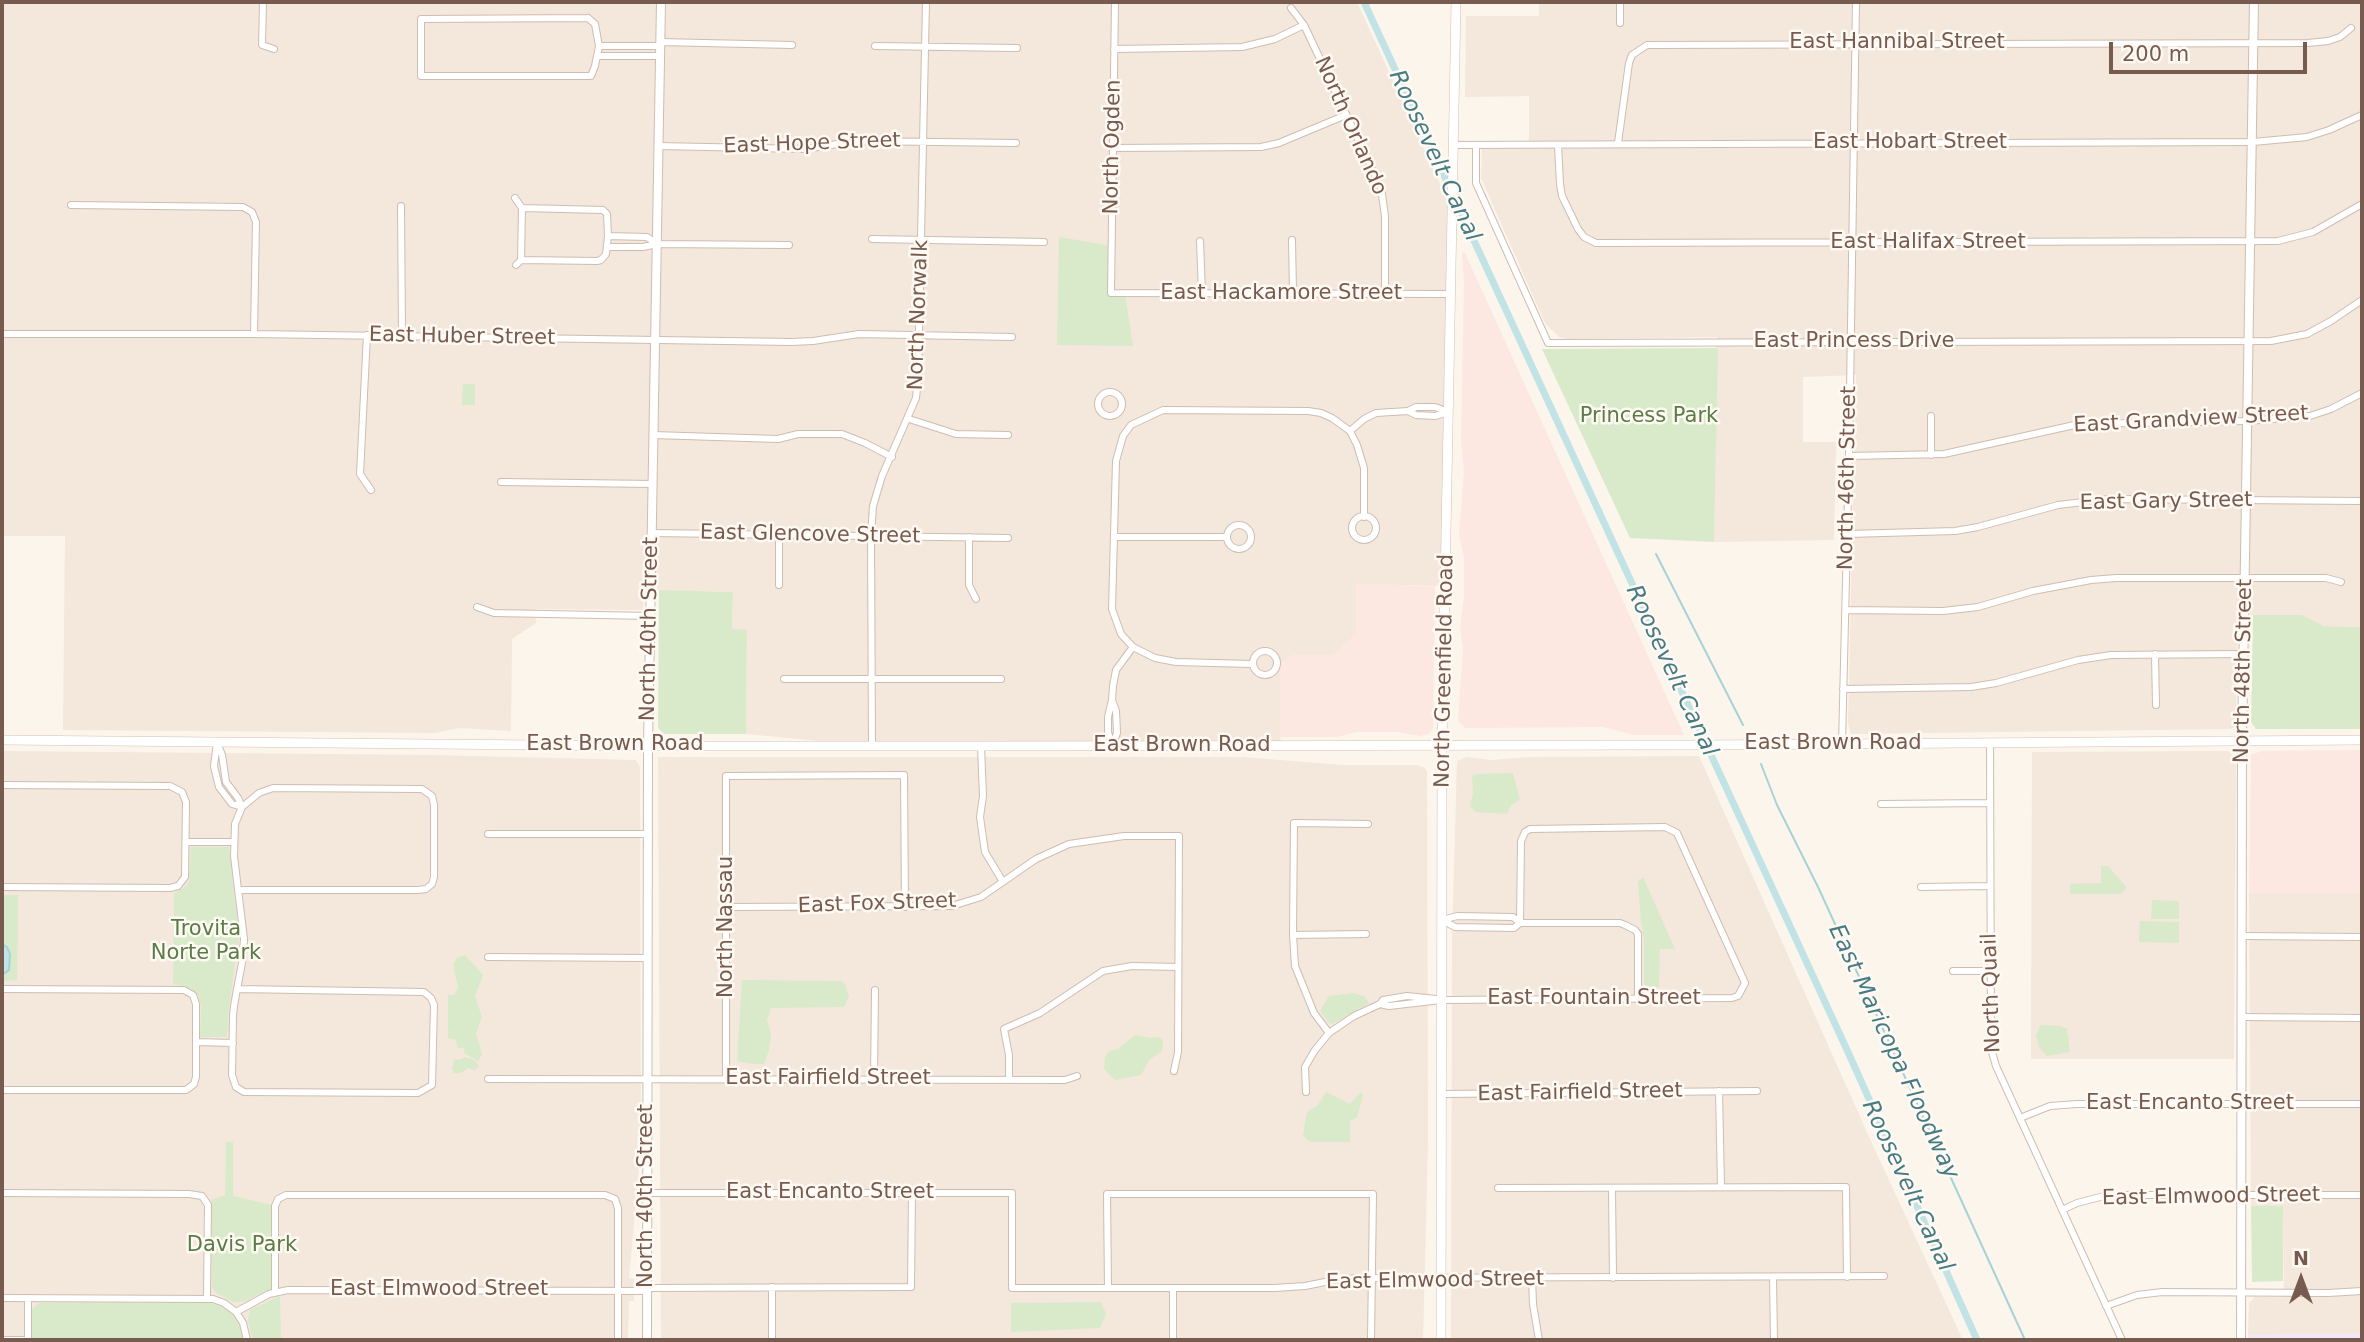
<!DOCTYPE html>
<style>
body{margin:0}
#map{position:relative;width:2364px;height:1342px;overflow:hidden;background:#fcf5ec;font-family:"DejaVu Sans",sans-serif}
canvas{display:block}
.frame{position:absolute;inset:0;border:4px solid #785b4f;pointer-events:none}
.north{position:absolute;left:2266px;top:1244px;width:70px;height:70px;-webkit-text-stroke:5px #fef9f3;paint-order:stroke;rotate:0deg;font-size:19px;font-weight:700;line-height:28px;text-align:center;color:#785b4f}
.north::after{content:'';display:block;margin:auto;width:24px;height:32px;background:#785b4f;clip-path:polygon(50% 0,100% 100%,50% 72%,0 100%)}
.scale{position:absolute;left:2109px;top:42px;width:198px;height:32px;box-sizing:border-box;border:4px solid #785b4f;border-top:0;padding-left:9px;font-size:21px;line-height:24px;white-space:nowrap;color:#785b4f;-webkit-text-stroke:5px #fef9f3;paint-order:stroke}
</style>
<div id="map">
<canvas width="2364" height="1342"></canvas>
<div class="frame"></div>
<div class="north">N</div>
<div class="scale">200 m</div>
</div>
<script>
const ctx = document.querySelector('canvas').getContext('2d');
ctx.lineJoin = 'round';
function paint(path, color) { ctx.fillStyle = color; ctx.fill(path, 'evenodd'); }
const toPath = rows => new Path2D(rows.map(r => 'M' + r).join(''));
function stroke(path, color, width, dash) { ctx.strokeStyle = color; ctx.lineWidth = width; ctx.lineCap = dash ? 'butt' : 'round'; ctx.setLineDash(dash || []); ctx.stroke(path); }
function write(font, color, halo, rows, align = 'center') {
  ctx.font = font + ' "DejaVu Sans",sans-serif'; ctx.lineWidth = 5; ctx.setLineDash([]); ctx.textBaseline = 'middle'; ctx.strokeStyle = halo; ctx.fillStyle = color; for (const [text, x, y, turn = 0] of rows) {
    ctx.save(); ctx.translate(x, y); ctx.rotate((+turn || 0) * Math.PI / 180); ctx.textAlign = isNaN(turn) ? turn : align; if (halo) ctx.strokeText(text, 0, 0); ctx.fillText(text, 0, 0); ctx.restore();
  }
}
paint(toPath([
 [2,2,1357,2,1452,210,1445,586,1356,584,1356,634,1333,655,1294,655,1280,663,1280,737,1282,746,872,746,746,734,747,630,732,630,733,592,644,590,643,610,535,609,536,623,512,639,511,731,459,728,435,733,63,730,65,536,2,536],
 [1539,2,2362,2,2362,627,2324,626,2302,615,2238,615,2236,720,2234,728,2229,729,1851,734,1848,723,1856,375,1803,377,1803,442,1836,442,1834,540,1714,542,1717,337,1567,339,1559,337,1545,323,1481,178,1482,148,1529,148,1529,96,1465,97,1466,16,1539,16],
 [2,751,431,755,636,760,640,767,641,1146,629,1278,634,1279,634,1301,629,1301,628,1340,2,1340],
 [2227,751,2234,755,2236,761,2234,1059,2031,1059,2032,752],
 [1699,756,1870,1139,1963,1340,1451,1340,1452,940,1457,761,1467,757,1491,760,1530,757],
 [658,757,1242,757,1342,765,1417,765,1425,768,1427,771,1428,1142,1423,1340,661,1340],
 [2249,893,2362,893,2362,1334,2248,1335,2249,1303,2255,1297,2284,1297,2283,1206,2251,1206]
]), '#f4e7db');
paint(toPath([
 [1462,252,1465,253,1684,735,1634,735,1603,727,1465,728,1458,721,1463,648,1460,627,1464,597,1464,557,1459,535,1464,471,1461,440,1464,283],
 [1356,584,1435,586,1433,728,1429,734,1420,736,1398,732,1356,732,1338,737,1280,737,1280,663,1293,654,1333,655,1356,634],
 [2362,750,2362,893,2249,893,2251,755,2261,751]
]), '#fce7e1');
paint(toPath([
 [2362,1334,2362,1340,2248,1340,2248,1335]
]), '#f2e8f9');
paint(toPath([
 [1059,237,1112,246,1111,293,1125,294,1133,346,1057,345],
 [1718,348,1714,542,1630,538,1542,349],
 [463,384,475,384,475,405,462,405],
 [659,590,733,592,732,629,747,630,746,734,664,734,658,728],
 [2253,615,2302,615,2324,626,2362,627,2362,729,2256,729,2251,722],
 [1513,773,1520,800,1511,805,1507,814,1475,812,1470,806,1473,793,1472,776,1477,774],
 [191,847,229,847,239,937,228,1014,227,1037,200,1037,201,1007,198,996,191,988,173,984,174,893,184,888,189,882],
 [2101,866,2108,866,2127,888,2121,894,2070,894,2070,884,2101,883],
 [1643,877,1675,949,1660,949,1659,987,1644,988,1644,941,1641,922,1638,882],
 [2,895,18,895,17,980,2,981],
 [2152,900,2179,901,2179,919,2151,919],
 [2140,921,2179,922,2179,943,2139,942],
 [465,955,483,975,475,996,482,1017,476,1034,482,1054,478,1061,464,1053,464,1048,458,1048,456,1040,448,1038,448,995,454,995,458,987,453,965,457,958],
 [742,980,841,981,845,984,849,996,844,1007,771,1008,767,1020,771,1034,769,1050,764,1064,753,1064,737,1061],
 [1353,993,1364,996,1369,1003,1338,1021,1331,1024,1328,1022,1320,1011,1329,996],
 [2041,1025,2061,1026,2067,1029,2070,1052,2047,1056,2039,1047,2036,1035],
 [1135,1035,1150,1038,1159,1037,1163,1040,1162,1051,1149,1060,1141,1075,1115,1080,1104,1069,1105,1057,1109,1051,1118,1049],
 [464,1057,473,1059,479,1066,474,1070,468,1068,461,1073,454,1073,452,1068,454,1060,462,1059],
 [1326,1092,1350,1104,1361,1092,1363,1096,1357,1117,1350,1121,1350,1142,1310,1142,1303,1135,1307,1112,1318,1105],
 [226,1142,233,1142,233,1196,272,1205,271,1289,242,1302,233,1302,218,1294,212,1288,211,1200,225,1195],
 [2251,1206,2283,1206,2283,1281,2252,1282],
 [280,1296,281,1340,253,1340,248,1320,250,1310],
 [207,1302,222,1307,231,1312,241,1329,243,1340,30,1340,30,1311,39,1303],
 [1101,1302,1106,1314,1100,1328,1011,1332,1011,1303]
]), '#d9eaca');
const water = toPath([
 [2,944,7,947,10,954,9,970,5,973,2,973,2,944]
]);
paint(water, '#c1e3e6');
stroke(water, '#a7d2d7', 2);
stroke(toPath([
 [1656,554,1743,725],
 [1761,764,1777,805,1819,889,2025,1340]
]), '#a7d2d7', 2);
stroke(toPath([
 [1364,2,1848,1052,1977,1340]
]), '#c1e3e6', 7);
const minor = toPath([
 [263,2,262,45,274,49],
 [1115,2,1111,293,1451,294],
 [1291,8,1304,25,1381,188,1385,216,1385,294],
 [588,18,595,24,599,46,595,66,591,76,421,76,421,19,588,18],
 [1620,23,1620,2],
 [660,42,792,45],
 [599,46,660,46],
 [875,46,1017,48],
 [1114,49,1242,47,1275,39,1304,25],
 [597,56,660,56],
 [1618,143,1629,63,1632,55,1647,45,2308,43,2328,41,2340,37,2351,28],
 [1453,145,2253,142,2307,137,2329,130,2362,115],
 [1476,145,1476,183,1548,343,2271,341,2307,334,2331,321,2362,300],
 [1558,145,1560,184,1562,196,1578,229,1584,237,1596,243,2278,241,2313,232,2362,204],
 [658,146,804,149,858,141,1016,143],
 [1113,148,1261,147,1279,143,1346,115],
 [515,198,522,208,603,210,607,214,608,236,606,254,601,260,597,261,521,260,516,265],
 [71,205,243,207,252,212,256,222,254,334],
 [401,206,402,336],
 [608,236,647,237,657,244],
 [872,239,1044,242],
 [1292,240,1293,293],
 [1200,241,1202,293],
 [608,247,643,247,657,244,789,245],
 [521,260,522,208],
 [2,334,254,334,792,342,813,341,859,334,1012,337],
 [367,335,360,474,371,490],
 '1098 404a12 12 0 1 1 24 0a12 12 0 1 1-24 0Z',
 [1408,411,1416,415,1435,416,1449,412],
 [1931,416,1931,455],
 [909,419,956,434,1008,435],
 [1350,431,1364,419,1376,413,1408,411,1416,407,1435,407,1449,412],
 [653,435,778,439,798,434,842,434,865,443,892,457],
 [1849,456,1944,454,2079,424,2247,421,2310,416,2331,409,2362,393],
 [501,482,653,484],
 '1352 528a12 12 0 1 1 24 0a12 12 0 1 1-24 0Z',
 '1227 537a12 12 0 1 1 24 0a12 12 0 1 1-24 0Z',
 [652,533,1008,538],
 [1848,534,1955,531,1978,527,2058,505,2109,499,2362,501],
 [969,537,969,585,976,599],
 [1114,537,1227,537],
 [779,585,779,536],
 [477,607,494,613,651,616],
 [1846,610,1943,611,1978,607,2033,591,2091,580,2116,578,2326,578,2341,582],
 '1253 663a12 12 0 1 1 24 0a12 12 0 1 1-24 0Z',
 [2155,654,2156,705],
 [1252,664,1176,662,1155,658,1133,647,1121,634,1112,609,1116,461,1123,436,1131,425,1163,410,1308,411,1321,413,1332,418,1350,431,1357,445,1364,468,1364,517],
 [784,679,1001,679],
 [1843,689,1971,687,1996,683,2078,660,2111,655,2243,654],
 [217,742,214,766,219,787,232,804,242,807],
 [217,742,222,755,226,782,238,798,242,807],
 [1990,743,1991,1049,1996,1066,2122,1340],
 [1842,744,1849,456,1856,2],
 [872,746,871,536,873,506,882,476,916,398,918,378,926,2],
 [981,746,983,796,980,817,985,852,1003,882],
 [1112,746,1108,732,1108,717,1112,700,1113,686,1116,670,1133,647],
 [1112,746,1117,733,1116,711,1112,700],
 [2,785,170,786,182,792,186,802,185,877,178,886,170,888,2,887],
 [1881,804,1990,803],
 [488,834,648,834],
 [186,842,234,842],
 [1921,887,1990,886],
 [727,907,952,906,981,897,1036,859,1069,844,1124,836,1179,836,1178,1052,1174,1071],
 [1442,920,1455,927,1514,928,1520,923,1620,923,1625,925,1635,930,1638,934,1638,998],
 [1442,920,1457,916,1513,917,1520,923],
 [1293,935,1366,934],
 [2243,936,2362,937],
 [488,957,648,958],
 [1953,971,1990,971],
 [2,989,184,990,193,995,196,1004,196,1077,194,1084,186,1090,2,1090],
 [237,989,424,992,431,998,434,1005,432,1085,418,1093,244,1092,236,1087,232,1075,233,1016,234,1006,237,989,242,963,244,939,234,856,235,824,242,807,259,793,273,788,422,789,432,796,434,805,434,877,432,884,426,889,418,890,238,890],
 [1380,1004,1389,1006,1441,1000,1732,998,1738,996,1745,983,1677,833,1665,827,1530,829,1525,832,1521,841,1520,923],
 [2242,1017,2362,1018],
 [1329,1033,1314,1013,1295,966,1293,935,1294,823,1368,824],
 [196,1042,233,1043],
 [488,1079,1065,1080,1077,1076],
 [726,1079,726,776,904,775,905,907],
 [874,1079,875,990],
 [1009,1080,1009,1055,1004,1029,1040,1013,1103,971,1132,966,1178,967],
 [1719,1091,1721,1187],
 [1306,1092,1305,1067,1315,1050,1329,1033,1354,1016,1380,1004,1383,1000,1407,996,1436,999],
 [1442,1094,1757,1091],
 [2020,1118,2050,1106,2077,1104,2362,1104],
 [1498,1188,1846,1187,1847,1277],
 [1612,1188,1613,1278],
 [2,1193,189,1194,202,1196,208,1205,207,1298],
 [648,1193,1012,1193,1012,1288,1275,1288,1305,1286,1340,1279,1372,1278,1884,1276],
 [2062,1210,2077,1203,2108,1195,2362,1195],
 [1773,1277,1774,1340],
 [1532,1278,1533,1304,1539,1340],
 [647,1288,911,1287,912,1193],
 [1108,1288,1107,1194,1373,1194,1371,1340],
 [275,1292,275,1206,278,1199,286,1195,605,1195,615,1199,618,1208,618,1340],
 [2,1298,213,1299,224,1303,236,1312,243,1323,247,1340],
 [2106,1306,2137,1295,2162,1292,2328,1293,2362,1291],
 [236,1312,269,1294,288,1290,647,1291],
 [2,1340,28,1340],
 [28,1340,28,1298],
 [772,1340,772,1287],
 [1173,1340,1173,1288]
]);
const tertiary = toPath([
 [647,1340,648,746,661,2],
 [2241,1340,2242,741,2254,2]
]);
const secondary = toPath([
 [2,740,648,746,981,746,1701,745,2362,740],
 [1441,1340,1442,745,1456,2]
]);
stroke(minor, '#cfbdb1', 8);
stroke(tertiary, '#cfbdb1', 10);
stroke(secondary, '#d4bfb1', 10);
stroke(minor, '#fff', 6);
stroke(tertiary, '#fff', 8);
stroke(secondary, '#fff', 9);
write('21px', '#785b4f', '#fef9f3', [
 ["East Hannibal Street",1897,43],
 ["North Orlando",1350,126,66],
 ["East Hobart Street",1910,143],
 ["East Hope Street",812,144,-2],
 ["North Ogden",1113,147,-89],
 ["East Halifax Street",1928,243],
 ["East Hackamore Street",1281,294],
 ["North Norwalk",919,315,-88],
 ["East Huber Street",462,337,1],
 ["East Princess Drive",1854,342],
 ["East Grandview Street",2191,420,-3],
 ["North 46th Street",1848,478,-89],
 ["East Gary Street",2166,502,-1],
 ["East Glencove Street",810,535,1],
 ["North 40th Street",650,629,-89],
 ["North Greenfield Road",1445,671,-89],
 ["North 48th Street",2244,671,-89],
 ["East Brown Road",1833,744],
 ["East Brown Road",615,745],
 ["East Brown Road",1182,746],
 ["East Fox Street",877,904,-2],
 ["North Nassau",727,927,-90],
 ["North Quail",1992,993,-92],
 ["East Fountain Street",1594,999],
 ["East Fairfield Street",828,1079],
 ["East Fairfield Street",1580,1093,-1],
 ["East Encanto Street",2190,1104],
 ["East Encanto Street",830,1193],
 ["North 40th Street",647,1196,-90],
 ["East Elmwood Street",2211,1197,-1],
 ["East Elmwood Street",1435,1281,-1],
 ["East Elmwood Street",439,1290]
]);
write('21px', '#5a7c47', '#fef9f3', [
 ["Princess Park",1649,417],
 ["Trovita",206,930],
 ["Norte Park",206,954],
 ["Davis Park",242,1246]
]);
write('italic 23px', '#467b83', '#fef9f3', [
 ["Roosevelt Canal",1434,156,65],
 ["Roosevelt Canal",1671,671,65],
 ["East Maricopa Floodway",1893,1052,65],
 ["Roosevelt Canal",1907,1186,65]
]);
</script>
